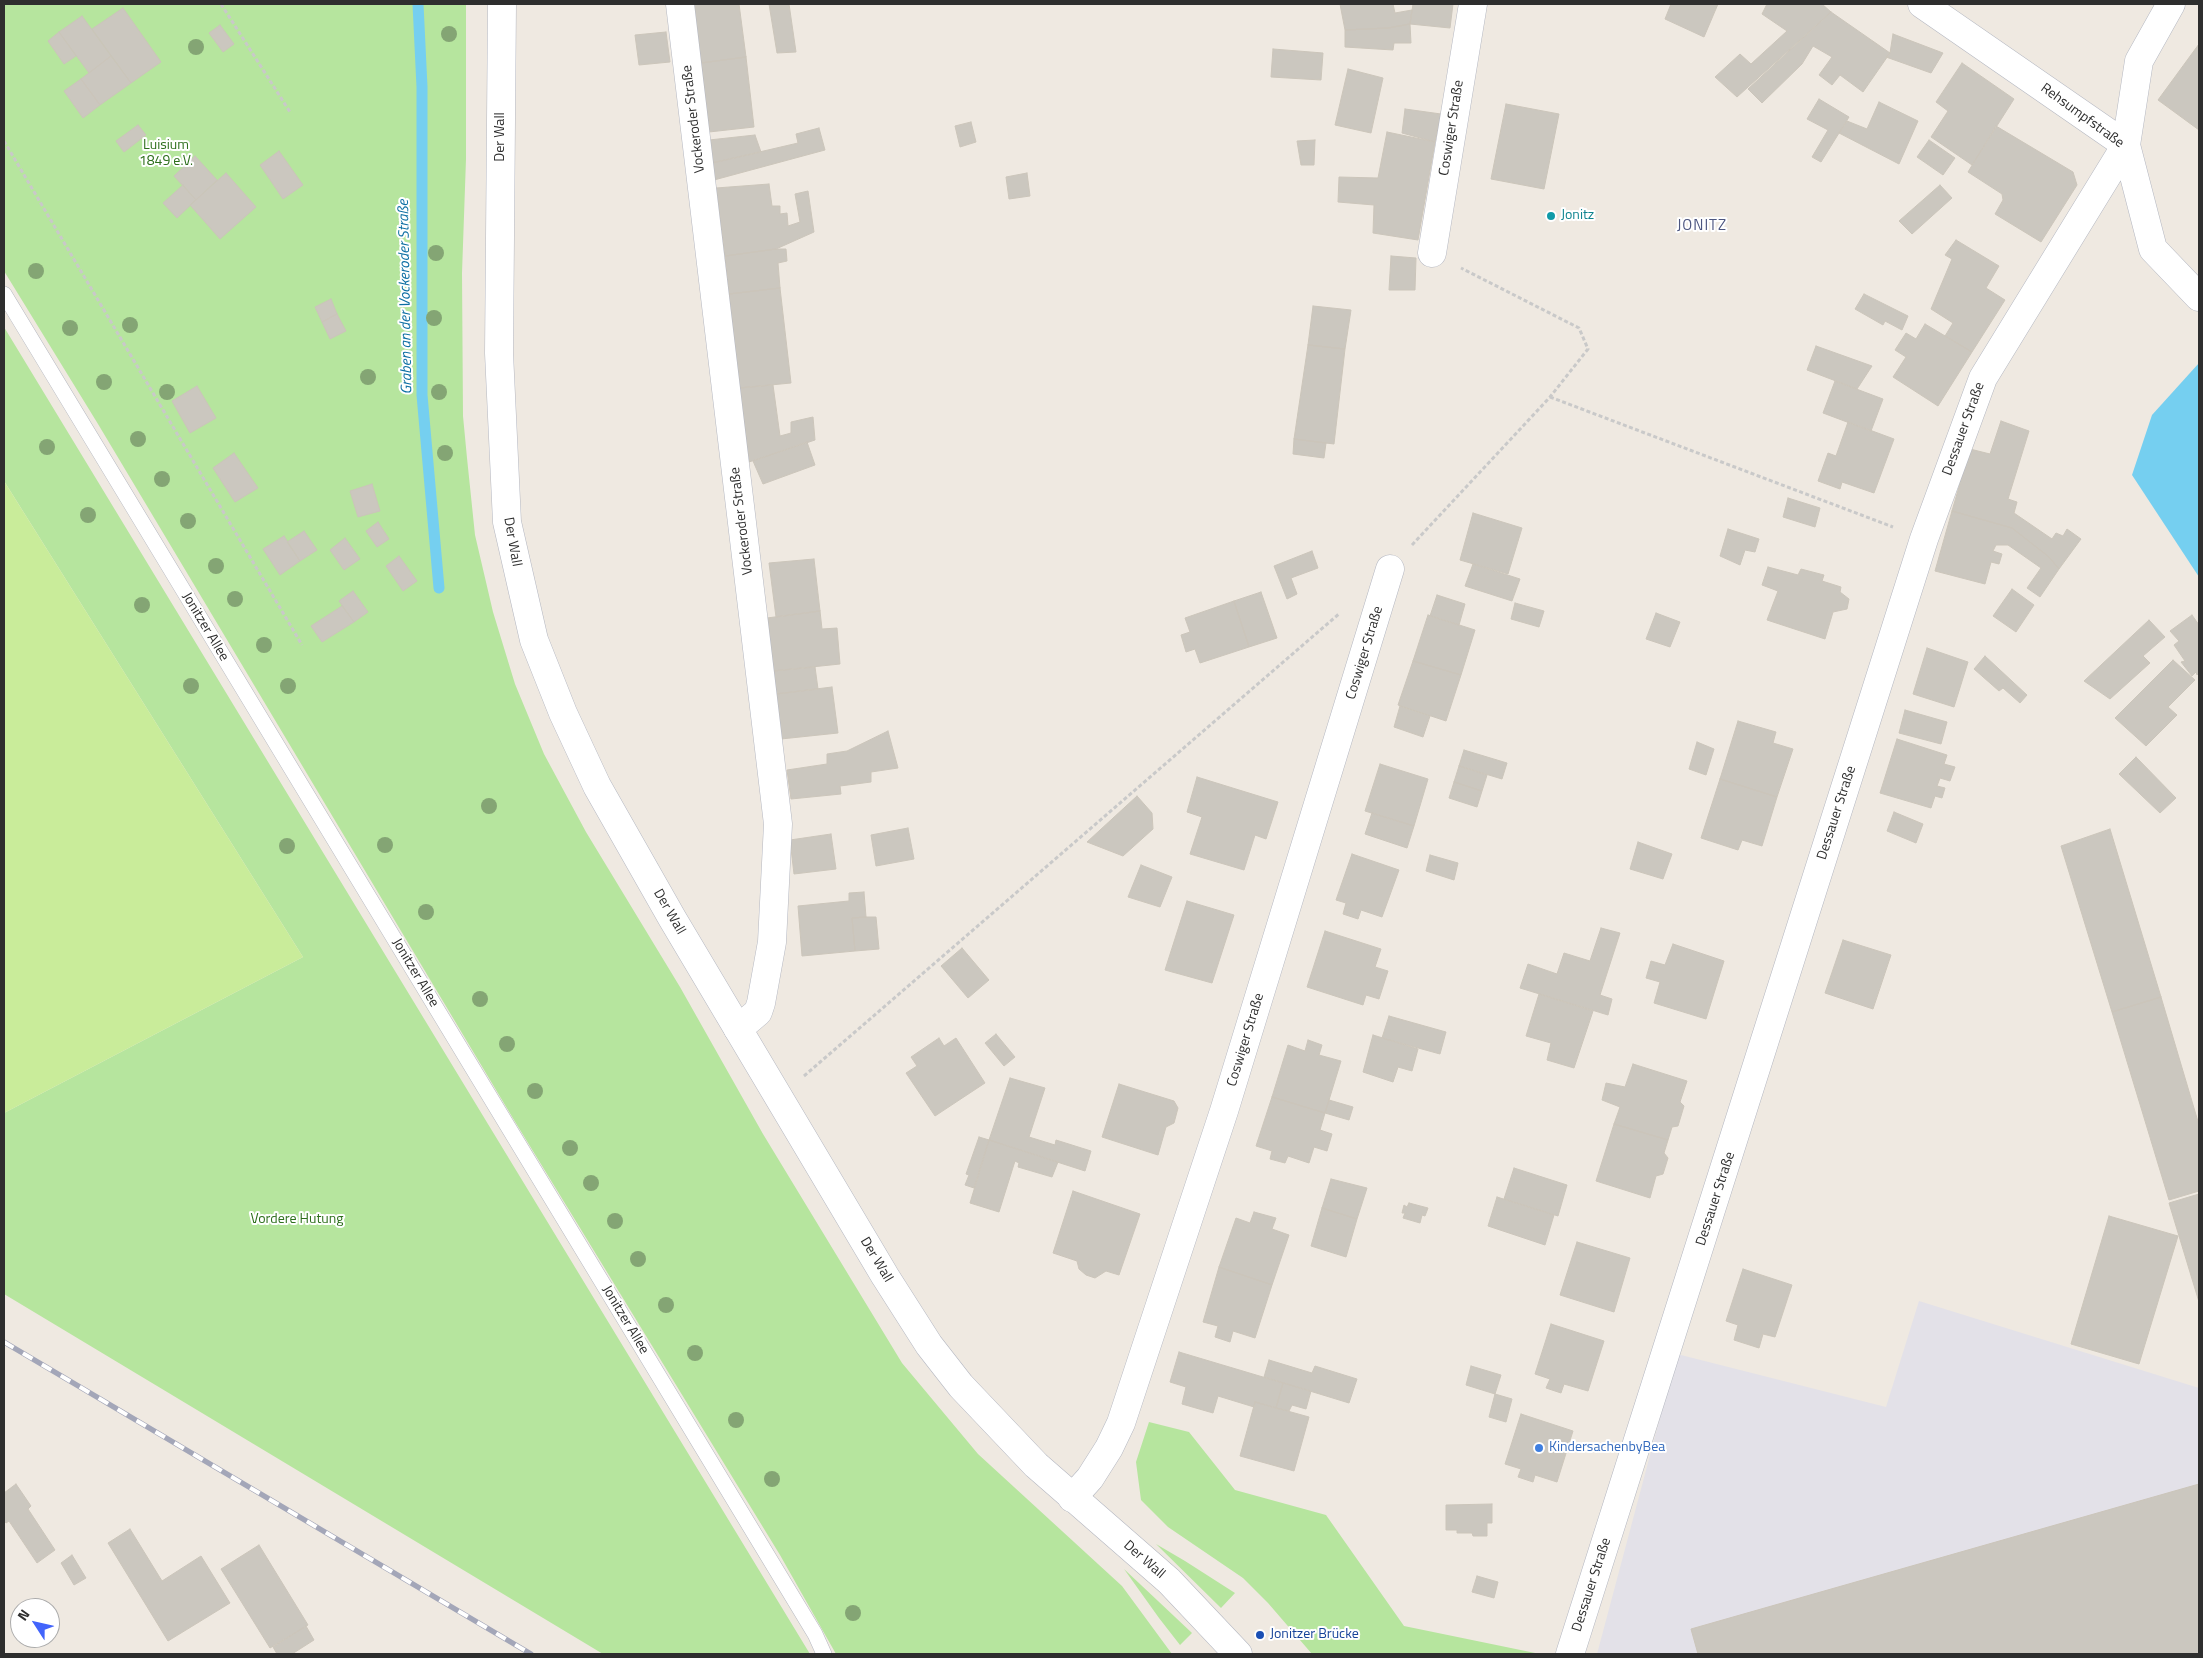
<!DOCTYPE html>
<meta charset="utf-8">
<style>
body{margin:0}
#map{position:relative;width:2203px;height:1658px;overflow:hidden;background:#efe9e1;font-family:"Titillium Web",sans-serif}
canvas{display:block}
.frame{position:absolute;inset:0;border:5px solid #2e2e2e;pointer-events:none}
.north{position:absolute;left:10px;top:1598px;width:50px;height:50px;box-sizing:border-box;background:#fff;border:1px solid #ababab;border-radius:50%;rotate:305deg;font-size:14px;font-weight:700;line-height:20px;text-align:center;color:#2e2e2e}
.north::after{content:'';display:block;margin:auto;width:18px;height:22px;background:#4264fb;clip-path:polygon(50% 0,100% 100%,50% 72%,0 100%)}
</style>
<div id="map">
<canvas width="2203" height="1658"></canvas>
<div class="frame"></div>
<div class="north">N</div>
</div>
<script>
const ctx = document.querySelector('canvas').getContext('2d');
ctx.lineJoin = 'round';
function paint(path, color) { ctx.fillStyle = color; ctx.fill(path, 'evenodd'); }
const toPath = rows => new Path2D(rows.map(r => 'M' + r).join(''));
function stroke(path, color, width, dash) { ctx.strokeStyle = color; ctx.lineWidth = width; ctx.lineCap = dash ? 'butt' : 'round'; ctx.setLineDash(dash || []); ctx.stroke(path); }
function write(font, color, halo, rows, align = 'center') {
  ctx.font = font + ' "Titillium Web",sans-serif'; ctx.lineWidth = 4; ctx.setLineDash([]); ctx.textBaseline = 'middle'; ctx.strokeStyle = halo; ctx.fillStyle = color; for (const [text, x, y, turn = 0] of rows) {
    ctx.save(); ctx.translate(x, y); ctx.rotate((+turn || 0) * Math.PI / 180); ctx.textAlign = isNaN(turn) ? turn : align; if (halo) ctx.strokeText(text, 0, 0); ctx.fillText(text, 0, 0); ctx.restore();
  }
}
paint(toPath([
 [1919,1301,2199,1388,2199,1654,1597,1654,1677,1354,1886,1407]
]), '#e3e1e8');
paint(toPath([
 [4,4,466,4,466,159,462,273,463,416,467,458,475,535,493,612,515,684,544,754,586,832,680,987,763,1134,902,1363,978,1454,1122,1586,1172,1654,836,1654,780,1555,514,1120,98,424,4,271],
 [4,327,395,971,810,1654,603,1654,4,1294,4,1113,303,957,4,481],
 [1149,1422,1189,1432,1235,1490,1326,1515,1404,1626,1540,1654,1312,1654,1268,1603,1243,1578,1168,1527,1141,1500,1136,1462],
 [1156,1544,1185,1561,1235,1593,1221,1608],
 [1124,1569,1192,1633,1180,1645,1159,1618]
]), '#b6e59e');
paint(toPath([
 [4,481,303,957,4,1113]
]), '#c9ec9a');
paint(toPath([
 [2199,363,2199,577,2132,475,2152,415]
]), '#75cff0');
stroke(toPath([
 [418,4,422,87,422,395,439,588]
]), '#75cff0', 11);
const building = toPath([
 [692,4,739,4,746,57,701,63,692,4],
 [769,4,789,4,796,52,777,53,769,4],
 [1340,4,1393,4,1395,13,1412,10,1410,24,1388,28,1345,30,1340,4],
 [1413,4,1453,4,1450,28,1410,24,1413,4],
 [1671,4,1718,4,1704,37,1665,19,1671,4],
 [1767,4,1822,4,1831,12,1737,97,1715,77,1740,54,1751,64,1787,31,1762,14,1767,4],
 [123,8,161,62,131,83,92,29,123,8],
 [1831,12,1890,53,1863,92,1840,75,1832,85,1819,75,1832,57,1813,46,1802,64,1762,103,1748,89,1831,12],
 [82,16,111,56,89,73,59,32,82,16],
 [1410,24,1411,43,1394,43,1393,50,1345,47,1345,30,1388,28,1410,24],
 [220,25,234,44,223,52,209,33,220,25],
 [59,32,76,56,64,64,48,41,59,32],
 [666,32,670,62,639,65,635,35,666,32],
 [1893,34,1943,53,1931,73,1886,57,1890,53,1893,34],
 [2199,44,2199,130,2158,100,2199,44],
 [1273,49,1323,53,1321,80,1271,77,1273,49],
 [111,56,131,83,100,105,81,79,111,56],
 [746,57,754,127,709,132,701,63,746,57],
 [1962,63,2014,99,1972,165,1931,137,1948,111,1936,102,1962,63],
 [1348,69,1383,78,1371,133,1335,125,1348,69],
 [81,79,100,105,83,118,64,91,81,79],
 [1819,99,1849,117,1821,162,1812,157,1828,130,1807,119,1819,99],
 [1879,102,1918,121,1899,164,1839,133,1847,121,1867,129,1879,102],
 [1506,104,1559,114,1544,189,1491,179,1506,104],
 [1405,109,1441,114,1435,142,1402,133,1405,109],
 [971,122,976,142,960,147,955,126,971,122],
 [138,125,146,135,124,152,116,141,138,125],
 [1996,126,2073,172,2077,185,2041,242,1995,214,2003,200,2002,194,1968,172,1996,126],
 [819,128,825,150,714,180,712,163,798,143,796,134,819,128],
 [1387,132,1435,142,1418,240,1373,233,1374,205,1338,202,1339,177,1378,178,1387,132],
 [755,135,761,152,712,163,709,140,755,135],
 [1315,140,1314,165,1301,165,1297,141,1315,140],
 [1929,140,1955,158,1943,175,1917,157,1929,140],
 [279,151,303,185,283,199,260,165,279,151],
 [195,156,217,180,196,200,174,176,195,156],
 [226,173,256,207,220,239,190,205,226,173],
 [1027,173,1030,196,1009,199,1006,177,1027,173],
 [769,184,772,206,780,206,780,214,787,213,788,226,800,222,795,194,808,191,814,232,776,249,725,256,716,188,769,184],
 [183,185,196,200,177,218,163,203,183,185],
 [1940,185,1952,198,1912,234,1899,221,1940,185],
 [1956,240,1999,266,1986,288,2005,300,1972,352,1945,336,1953,323,1931,309,1952,259,1945,255,1956,240],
 [776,249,786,249,787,261,778,263,780,288,729,294,725,256,776,249],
 [1391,256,1416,258,1415,290,1389,290,1391,256],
 [780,288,791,383,739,388,729,294,780,288],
 [1864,294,1908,316,1902,330,1885,321,1883,325,1855,309,1864,294],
 [331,299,337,314,322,322,315,307,331,299],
 [1313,306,1351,310,1345,349,1308,345,1313,306],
 [337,314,346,331,330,339,322,322,337,314],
 [1925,324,1972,352,1938,406,1893,377,1906,357,1895,350,1906,333,1916,339,1925,324],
 [1308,345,1345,349,1334,444,1294,439,1308,345],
 [1816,346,1872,366,1857,389,1807,370,1816,346],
 [1835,381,1883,399,1871,431,1823,413,1835,381],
 [773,385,780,436,791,433,791,422,813,417,815,440,749,462,739,388,773,385],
 [197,386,216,418,190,433,172,401,197,386],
 [2001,421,2029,431,2008,499,2017,502,2014,513,2052,539,2056,533,2063,536,2067,529,2081,539,2059,569,2049,557,2012,528,1952,511,1970,449,1990,454,2001,421],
 [1848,422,1894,439,1874,493,1842,482,1840,489,1818,481,1828,453,1836,456,1848,422],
 [1294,439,1326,443,1324,458,1293,454,1294,439],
 [807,442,815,465,763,484,753,461,807,442],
 [234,453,258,488,235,502,213,468,234,453],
 [372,484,380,511,358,517,350,491,372,484],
 [1788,498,1820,508,1815,527,1783,517,1788,498],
 [1952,511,2012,528,2049,557,2059,569,2040,597,2027,588,2041,568,2008,545,1996,545,1993,551,2002,554,1999,564,1991,562,1985,584,1935,571,1952,511],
 [1473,513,1522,528,1508,574,1460,560,1473,513],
 [378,522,389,539,377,547,366,531,378,522],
 [1728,529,1759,539,1755,552,1745,550,1740,565,1720,556,1728,529],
 [304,531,317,550,300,561,287,542,304,531],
 [284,536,300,561,280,575,263,549,284,536],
 [345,538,360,559,344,570,330,550,345,538],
 [1312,551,1318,568,1291,578,1297,594,1287,599,1274,566,1312,551],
 [399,556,417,581,403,591,386,566,399,556],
 [814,559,820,611,776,617,769,563,814,559],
 [1473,564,1520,579,1512,601,1465,586,1473,564],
 [1768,567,1798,575,1801,569,1824,575,1822,581,1841,587,1840,592,1849,599,1847,609,1833,612,1825,639,1767,620,1778,591,1762,585,1768,567],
 [2012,589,2034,605,2016,632,1993,616,2012,589],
 [353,591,368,612,354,622,339,601,353,591],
 [1261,592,1277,638,1249,647,1234,601,1261,592],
 [1437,595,1465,604,1459,625,1430,616,1437,595],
 [1234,601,1249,647,1200,663,1195,649,1186,652,1181,635,1190,632,1185,618,1234,601],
 [1515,603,1544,611,1539,627,1511,619,1515,603],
 [342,606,354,622,322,642,311,626,342,606],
 [820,611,822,629,837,628,840,664,773,671,767,618,820,611],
 [1656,613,1680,622,1670,647,1646,639,1656,613],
 [1428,615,1475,630,1461,675,1413,661,1428,615],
 [2192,615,2199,625,2199,673,2197,675,2196,672,2192,676,2181,662,2185,661,2174,645,2179,641,2170,631,2192,615],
 [2149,620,2165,637,2143,656,2150,663,2110,699,2084,681,2149,620],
 [1927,648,1968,662,1954,707,1913,694,1927,648],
 [1985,656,2027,695,2020,703,2003,688,1999,691,1974,669,1985,656],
 [2173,660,2195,680,2168,707,2177,715,2146,746,2115,718,2173,660],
 [1413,661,1461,675,1446,721,1398,705,1413,661],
 [815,667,818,689,776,694,773,671,815,667],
 [832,687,838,733,781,739,776,694,832,687],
 [1400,706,1430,716,1423,737,1394,727,1400,706],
 [1905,710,1947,722,1941,744,1899,733,1905,710],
 [1738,721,1776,732,1773,743,1793,749,1777,797,1720,779,1738,721],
 [888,731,898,768,871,772,871,782,840,786,841,794,791,799,787,770,827,764,827,754,847,751,888,731],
 [1897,739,1947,755,1944,764,1955,767,1950,781,1940,778,1937,786,1945,788,1942,798,1935,796,1931,808,1880,793,1897,739],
 [1697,742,1714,749,1706,775,1689,769,1697,742],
 [1464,750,1507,763,1502,779,1459,766,1464,750],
 [2136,757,2176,798,2160,813,2119,774,2136,757],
 [1380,764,1428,779,1414,826,1365,811,1380,764],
 [1459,766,1487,775,1482,791,1454,782,1459,766],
 [1197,777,1278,802,1266,839,1255,835,1244,870,1190,854,1202,817,1187,812,1197,777],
 [1720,779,1777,797,1762,846,1742,840,1738,850,1701,838,1720,779],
 [1454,782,1482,791,1477,807,1449,798,1454,782],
 [1137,796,1152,813,1153,829,1123,856,1087,842,1137,796],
 [1894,812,1923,824,1916,843,1887,831,1894,812],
 [1372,813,1414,826,1407,848,1365,834,1372,813],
 [908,828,914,859,876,866,871,835,908,828],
 [2110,829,2161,997,2112,1012,2061,846,2110,829],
 [831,834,836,869,794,874,790,840,831,834],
 [1638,842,1672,854,1663,879,1630,869,1638,842],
 [1352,854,1399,870,1382,917,1361,910,1358,919,1343,914,1346,903,1336,900,1352,854],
 [1430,855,1458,863,1454,880,1426,871,1430,855],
 [1141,865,1172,877,1160,907,1128,897,1141,865],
 [864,892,866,917,852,918,855,951,802,956,798,906,849,901,849,893,864,892],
 [1187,901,1234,915,1212,983,1165,970,1187,901],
 [866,917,876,917,879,949,855,951,852,918,866,917],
 [1601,928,1620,933,1600,995,1612,999,1608,1015,1520,988,1528,964,1557,974,1564,953,1590,961,1601,928],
 [1325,931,1381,949,1375,967,1388,971,1379,999,1366,995,1363,1005,1307,987,1325,931],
 [1843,940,1891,955,1873,1009,1825,993,1843,940],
 [1673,944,1724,961,1706,1019,1654,1003,1660,982,1646,978,1651,961,1665,965,1673,944],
 [962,948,989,980,968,998,941,966,962,948],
 [1539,994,1593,1011,1574,1068,1547,1060,1551,1043,1526,1036,1539,994],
 [2161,997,2199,1125,2199,1191,2169,1200,2112,1012,2161,997],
 [1389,1016,1446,1032,1440,1054,1382,1038,1389,1016],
 [996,1034,1015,1057,1004,1066,985,1043,996,1034],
 [1373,1035,1418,1049,1412,1071,1398,1067,1393,1082,1363,1072,1373,1035],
 [939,1038,944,1046,956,1038,985,1083,935,1116,906,1073,917,1066,911,1057,939,1038],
 [1308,1040,1322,1045,1319,1055,1341,1061,1325,1113,1272,1097,1288,1045,1305,1051,1308,1040],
 [1633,1064,1687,1081,1680,1102,1684,1106,1678,1126,1672,1127,1668,1140,1614,1124,1620,1107,1602,1100,1606,1083,1625,1087,1633,1064],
 [1010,1078,1045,1088,1029,1137,1055,1145,1056,1140,1091,1151,1085,1171,989,1140,1010,1078],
 [1119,1084,1174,1101,1178,1108,1174,1123,1166,1127,1158,1155,1102,1137,1119,1084],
 [1272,1097,1325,1113,1320,1130,1332,1134,1327,1151,1314,1147,1309,1163,1288,1156,1285,1163,1270,1159,1272,1151,1256,1146,1272,1097],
 [1329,1100,1353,1107,1349,1120,1325,1113,1329,1100],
 [1614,1124,1668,1140,1664,1153,1668,1158,1663,1174,1656,1176,1650,1198,1596,1181,1614,1124],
 [979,1137,989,1140,974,1188,965,1185,969,1175,966,1174,979,1137],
 [989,1140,1058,1162,1052,1177,1018,1167,1019,1163,1015,1161,999,1212,970,1203,989,1140],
 [1514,1168,1567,1185,1558,1216,1504,1199,1514,1168],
 [1331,1179,1367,1188,1357,1219,1322,1208,1331,1179],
 [1073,1191,1140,1214,1119,1275,1106,1271,1095,1278,1086,1275,1079,1269,1077,1261,1053,1253,1073,1191],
 [2199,1194,2199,1302,2169,1203,2199,1194],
 [1497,1197,1554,1215,1545,1245,1488,1226,1497,1197],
 [1409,1203,1428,1208,1425,1216,1422,1215,1420,1223,1403,1218,1405,1213,1402,1213,1404,1205,1407,1207,1409,1203],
 [1322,1208,1357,1219,1346,1257,1311,1246,1322,1208],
 [1254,1212,1276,1218,1272,1229,1289,1235,1272,1285,1219,1267,1236,1218,1250,1223,1254,1212],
 [2109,1216,2178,1236,2139,1364,2071,1344,2109,1216],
 [1577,1242,1630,1258,1614,1312,1560,1295,1577,1242],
 [1219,1267,1272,1285,1255,1338,1233,1331,1230,1342,1215,1337,1218,1326,1203,1322,1219,1267],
 [1743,1269,1792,1285,1775,1337,1763,1334,1759,1348,1734,1340,1738,1325,1726,1321,1743,1269],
 [1551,1324,1604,1341,1588,1391,1564,1384,1561,1393,1546,1388,1550,1379,1535,1374,1551,1324],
 [1179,1352,1283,1383,1276,1408,1255,1402,1254,1407,1218,1396,1213,1413,1182,1404,1186,1387,1170,1382,1179,1352],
 [1269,1360,1312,1373,1315,1366,1357,1379,1349,1403,1264,1377,1269,1360],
 [1471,1366,1501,1375,1495,1394,1466,1385,1471,1366],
 [1283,1383,1311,1391,1306,1409,1292,1405,1289,1411,1276,1408,1283,1383],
 [1495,1394,1512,1399,1506,1422,1489,1417,1495,1394],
 [1255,1402,1309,1417,1294,1471,1240,1456,1255,1402],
 [1521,1414,1573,1431,1557,1482,1535,1475,1533,1482,1518,1477,1521,1469,1505,1464,1521,1414],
 [16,1484,31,1506,28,1509,55,1550,37,1563,9,1521,6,1523,4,1520,4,1493,16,1484],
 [2199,1484,2199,1654,1698,1654,1691,1629,2199,1484],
 [1492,1504,1492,1523,1487,1523,1487,1536,1473,1536,1472,1533,1457,1533,1457,1530,1446,1530,1446,1505,1492,1504],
 [130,1529,162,1581,201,1556,230,1603,168,1641,108,1543,130,1529],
 [259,1545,308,1625,270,1648,221,1569,259,1545],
 [72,1555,86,1578,74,1585,61,1563,72,1555],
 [1477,1576,1498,1582,1494,1598,1472,1592,1477,1576],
 [306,1626,314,1640,292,1654,277,1654,273,1647,306,1626]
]);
paint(building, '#cbc7bf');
stroke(building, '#cbc5ba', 1);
const lane = toPath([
 [4,294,815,1634,824,1654]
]);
const street = toPath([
 [680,4,778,824,772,942,761,1003,758,1012,738,1029],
 [1922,4,2126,145,2153,249,2199,297],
 [1432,253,1473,4],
 [1072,1498,1090,1478,1109,1448,1121,1423,1224,1111,1390,569],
 [1570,1654,1924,539,1983,378,2126,145,2139,61,2171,4]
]);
const secondary = toPath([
 [502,4,499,353,507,522,534,640,563,713,597,786,672,918,885,1276,929,1345,961,1386,1036,1465,1169,1581,1238,1654]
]);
stroke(lane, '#b4b7c1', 16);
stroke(street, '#b4b7c1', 29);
stroke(secondary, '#b4b7c1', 29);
stroke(toPath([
 [221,4,290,112],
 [4,141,302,645],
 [1550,397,1893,527],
 [1412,545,1550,397,1588,349,1579,328,1461,268],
 [804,1076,1340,613]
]), '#c9c9c9', 3, [4, 2.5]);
stroke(lane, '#fff', 15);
stroke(street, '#fff', 28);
stroke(secondary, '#fff', 28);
const rail = toPath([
 [4,1342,531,1654]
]);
stroke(rail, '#a3a6b8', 5.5);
stroke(rail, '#fff', 4, [11]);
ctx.fillStyle = '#84a574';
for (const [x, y] of [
 [449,34],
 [196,47],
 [436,253],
 [36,271],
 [434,318],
 [130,325],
 [70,328],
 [368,377],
 [104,382],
 [167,392],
 [439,392],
 [138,439],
 [47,447],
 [445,453],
 [162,479],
 [88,515],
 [188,521],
 [216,566],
 [235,599],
 [142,605],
 [264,645],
 [191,686],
 [288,686],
 [489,806],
 [385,845],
 [287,846],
 [426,912],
 [480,999],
 [507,1044],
 [535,1091],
 [570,1148],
 [591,1183],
 [615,1221],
 [638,1259],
 [666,1305],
 [695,1353],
 [736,1420],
 [772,1479],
 [853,1613]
]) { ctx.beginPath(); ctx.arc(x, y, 8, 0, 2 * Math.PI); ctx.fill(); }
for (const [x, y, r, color] of [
 [1551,216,5,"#0f9aa8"],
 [1539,1448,5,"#3f7fe0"],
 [1260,1635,5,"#1a4fb4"]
]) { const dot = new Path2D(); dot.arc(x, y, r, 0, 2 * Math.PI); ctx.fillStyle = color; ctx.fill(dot); stroke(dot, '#fff', 2); }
write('14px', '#2e2e2e', '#fff', [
 ["Rehsumpfstraße",2082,116,36],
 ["Vockeroder Straße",694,119,-97],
 ["Coswiger Straße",1452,128,-81],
 ["Der Wall",501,137,-90],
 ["Dessauer Straße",1964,429,-70],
 ["Vockeroder Straße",742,521,-97],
 ["Der Wall",512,542,80],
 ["Jonitzer Allee",205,627,59],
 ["Coswiger Straße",1365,653,-73],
 ["Dessauer Straße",1837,813,-72],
 ["Der Wall",669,912,60],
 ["Jonitzer Allee",415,973,59],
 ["Coswiger Straße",1246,1040,-73],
 ["Dessauer Straße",1716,1199,-72],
 ["Der Wall",876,1260,59],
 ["Jonitzer Allee",625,1320,59],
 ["Der Wall",1144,1560,41],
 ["Dessauer Straße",1592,1585,-72]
]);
write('14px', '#2c6e1b', '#fff', [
 ["Luisium",166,146],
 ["1849 e.V.",166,162],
 ["Vordere Hutung",297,1220]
]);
write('14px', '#0d838f', '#fff', [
 ["Jonitz",1561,216]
], 'left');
write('14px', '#366cbe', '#fff', [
 ["KindersachenbyBea",1549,1448]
], 'left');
write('14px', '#164399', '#fff', [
 ["Jonitzer Brücke",1270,1635]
], 'left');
ctx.letterSpacing = '1px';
write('15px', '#4d5680', '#fff', [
 ["JONITZ",1702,226]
]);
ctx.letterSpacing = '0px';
write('italic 15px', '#0d6fa3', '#fff', [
 ["Graben an der Vockeroder Straße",406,297,-91]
]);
</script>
